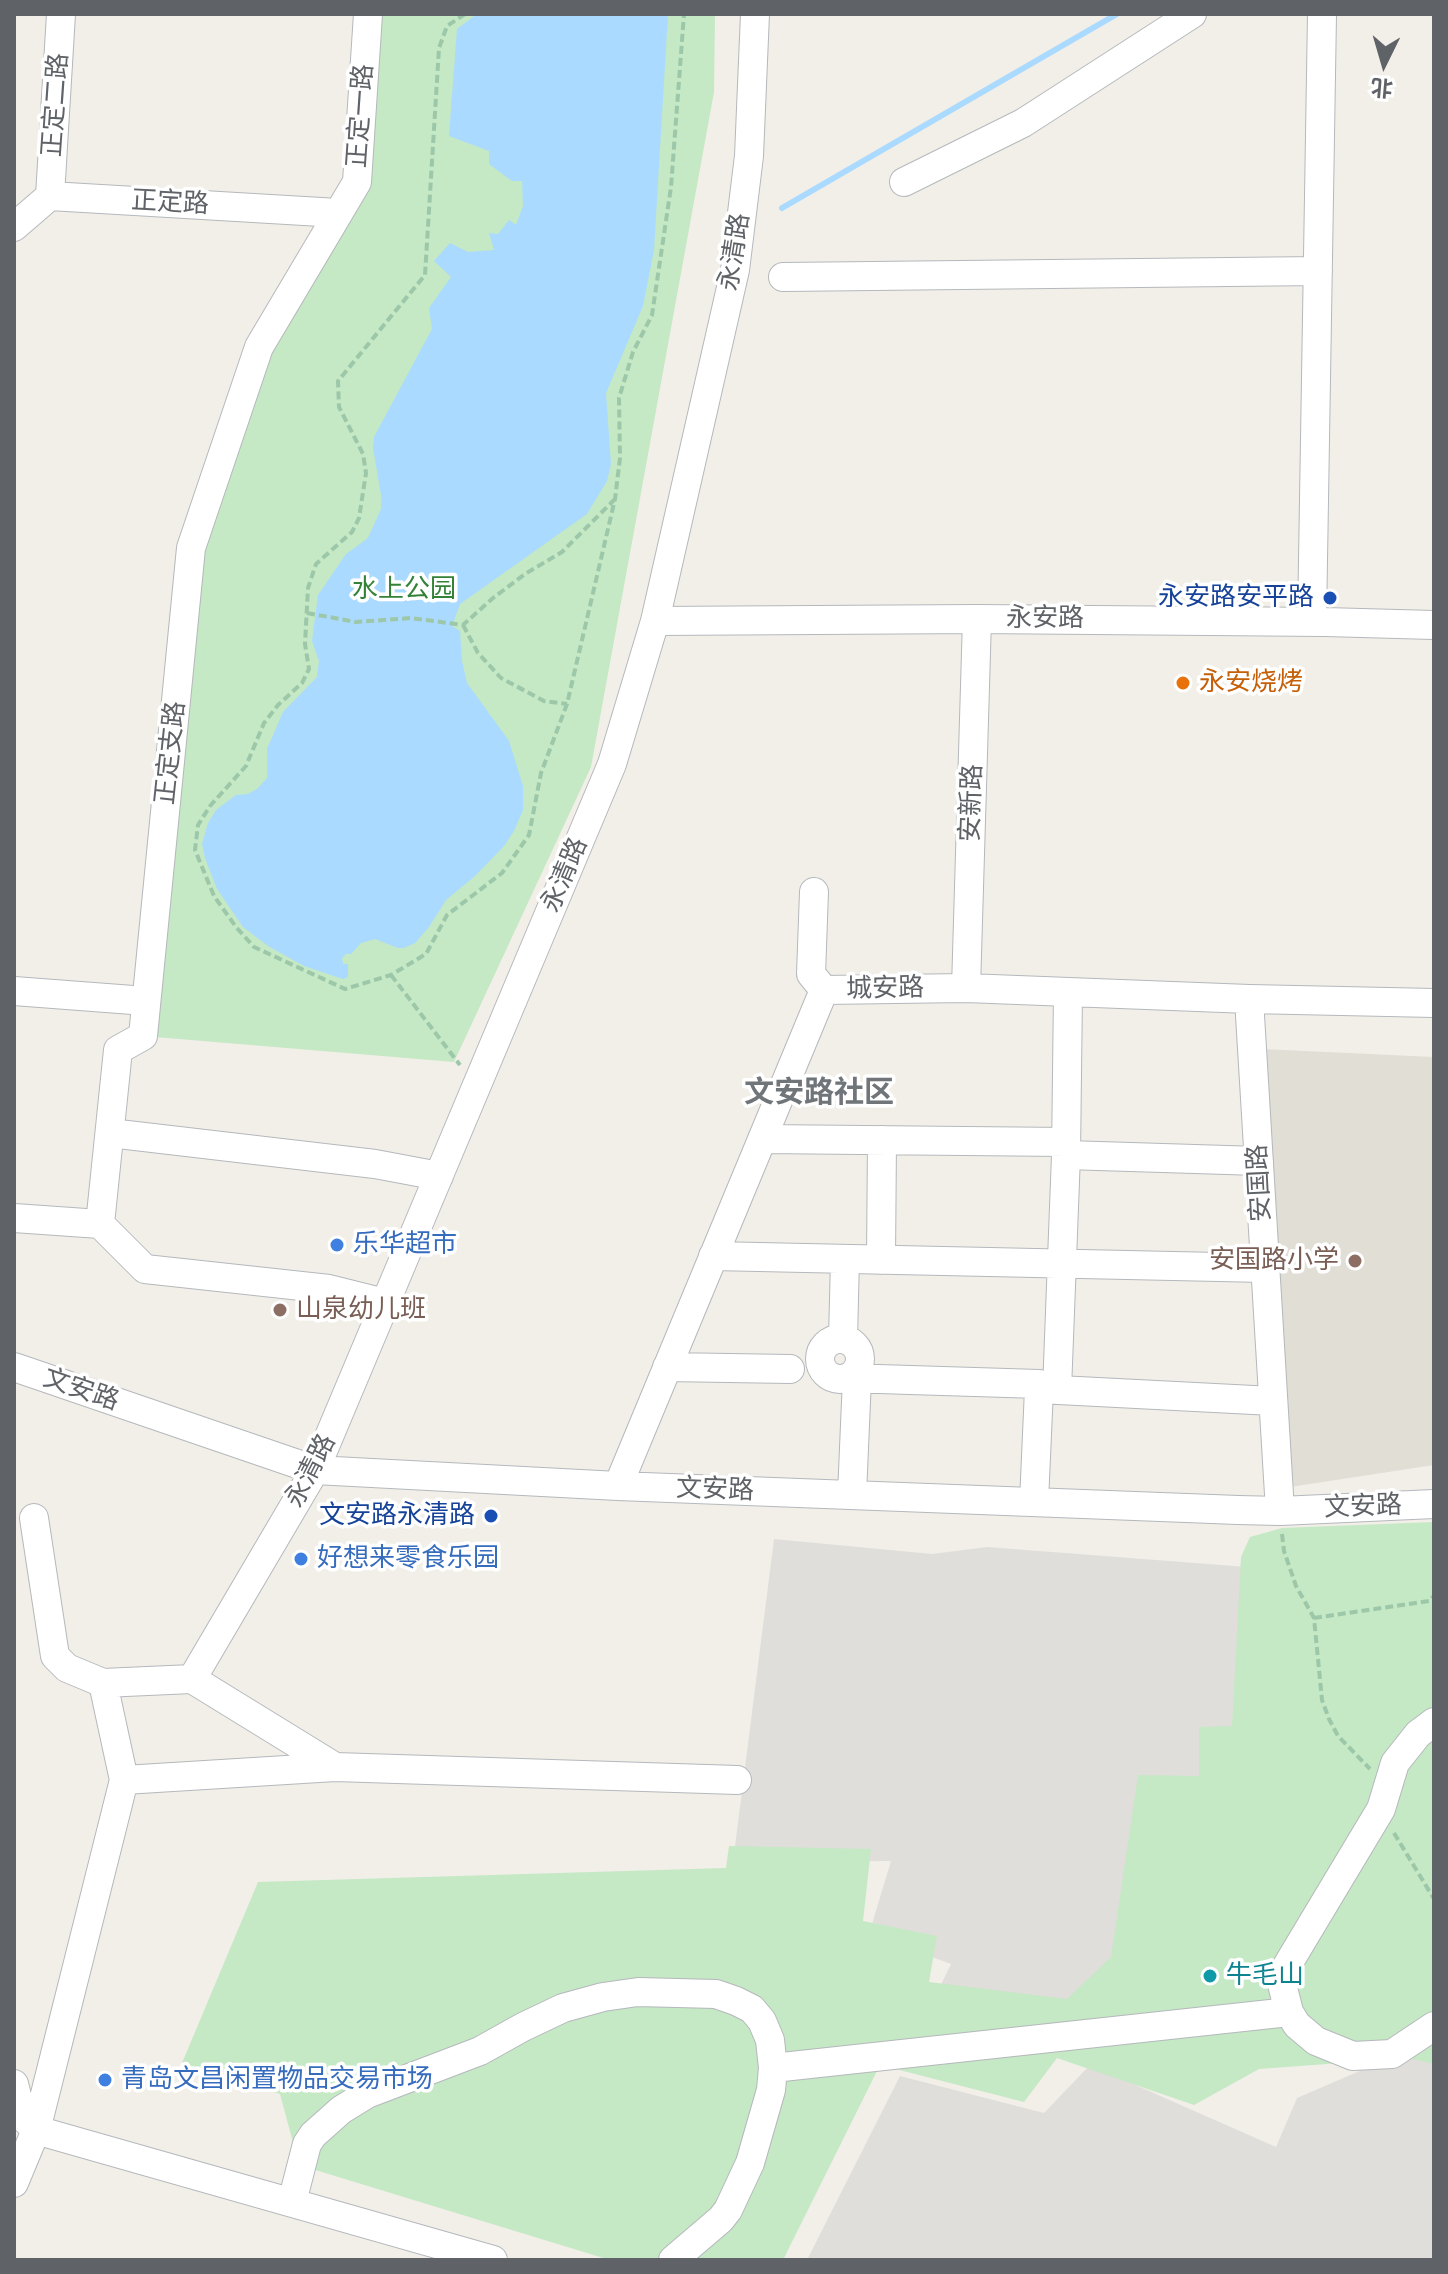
<!DOCTYPE html>
<meta charset="utf-8">
<style>
body{margin:0}
#map{position:relative;width:1448px;height:2274px;overflow:hidden;background:#f1efe8;font-family:Manrope,"Noto Sans SC",sans-serif}
canvas{display:block}
.frame{position:absolute;inset:0;border:16px solid #5f6368;pointer-events:none}
.north{position:absolute;left:1344px;top:24px;width:80px;height:80px;-webkit-text-stroke:6px #fff;paint-order:stroke;rotate:185deg;font-size:22px;font-weight:700;line-height:32px;text-align:center;color:#5f6368}
.north::after{content:'';display:block;margin:auto;width:28px;height:36px;background:#5f6368;clip-path:polygon(50% 0,100% 100%,50% 72%,0 100%)}
</style>
<div id="map">
<canvas width="1448" height="2274"></canvas>
<div class="frame"></div>
<div class="north">北</div>
</div>
<script>
const ctx = document.querySelector('canvas').getContext('2d');
ctx.lineJoin = 'round';
function paint(path, color) { ctx.fillStyle = color; ctx.fill(path, 'evenodd'); }
const toPath = rows => new Path2D(rows.map(r => 'M' + r).join(''));
function stroke(path, color, width, dash) { ctx.strokeStyle = color; ctx.lineWidth = width; ctx.lineCap = dash ? 'butt' : 'round'; ctx.setLineDash(dash || []); ctx.stroke(path); }
function write(font, color, halo, rows, align = 'center') {
  ctx.font = font + ' Manrope,"Noto Sans SC",sans-serif'; ctx.lineWidth = 7; ctx.setLineDash([]); ctx.textBaseline = 'middle'; ctx.strokeStyle = halo; ctx.fillStyle = color; for (const [text, x, y, turn = 0] of rows) {
    ctx.save(); ctx.translate(x, y); ctx.rotate((+turn || 0) * Math.PI / 180); ctx.textAlign = isNaN(turn) ? turn : align; if (halo) ctx.strokeText(text, 0, 0); ctx.fillText(text, 0, 0); ctx.restore();
  }
}
paint(toPath([
 [774,1539,932,1554,987,1547,1260,1568,1257,1744,1125,2006,926,2016,951,1964,869,1934,891,1861,733,1862],
 [1434,2039,1434,2260,807,2260,900,2076,1044,2113,1090,2065,1276,2147,1297,2098]
]), '#e0deda');
paint(toPath([
 [1262,1049,1434,1057,1434,1465,1290,1487]
]), '#e1ded6');
paint(toPath([
 [368,14,715,14,714,92,591,767,454,1062,143,1036,193,537,259,347,357,182],
 [1434,1522,1434,2064,1408,2058,1259,2069,1194,2105,1057,2058,1024,2102,880,2065,783,2260,610,2260,299,2165,280,2094,182,2063,258,1882,726,1868,729,1846,871,1849,863,1921,937,1936,929,1982,1067,1999,1111,1957,1138,1775,1199,1776,1199,1727,1232,1726,1241,1557,1250,1537,1282,1528]
]), '#c5e8c5');
paint(toPath([
 [477,14,668,14,654,250,643,306,606,393,611,464,607,481,587,514,460,604,452,626,460,631,462,661,467,683,509,741,523,786,523,810,514,831,504,846,475,876,446,900,429,927,415,943,404,948,398,948,375,939,361,943,351,954,346,954,342,958,343,964,348,964,348,977,343,979,304,966,268,946,243,927,217,889,205,858,202,844,208,823,216,810,236,795,248,794,257,789,267,778,267,749,283,712,317,677,319,661,312,641,318,595,346,554,368,538,381,509,381,495,373,448,374,437,432,329,429,308,451,277,434,261,450,243,468,252,494,250,489,233,498,234,509,220,516,225,523,206,522,181,512,181,489,164,489,151,449,136,457,29]
]), '#aadaff');
stroke(toPath([
 [782,208,1117,14]
]), '#aadaff', 6);
const minor = toPath([
 [904,182,1023,123,1192,14],
 [50,196,61,14],
 [14,227,50,196,338,213],
 [783,277,1318,271],
 [655,621,977,619,1325,622,1434,625],
 [1312,621,1322,14],
 [814,892,811,974,824,990],
 [966,988,977,619],
 [14,991,146,1001],
 [1249,999,1280,1511],
 [110,1133,375,1164,439,1176],
 [762,1139,1066,1142],
 [1066,1155,1259,1161],
 [14,1218,100,1224,118,1050,143,1036,191,548,259,347,357,182,368,14],
 [100,1224,145,1269,329,1289,385,1303],
 [713,1256,1265,1268],
 [881,1260,882,1140],
 [843,1339,845,1259],
 '820 1359a20 20 0 1 1 40 0a20 20 0 1 1-40 0Z',
 [14,1367,315,1470,618,1486,1238,1510,1280,1511,1434,1504],
 [667,1367,790,1369],
 [846,1378,1039,1384,1039,1389,1273,1401],
 [1057,1390,1066,1155,1068,992],
 [618,1486,824,990,966,988,1249,999,1434,1003],
 [852,1495,857,1378],
 [1034,1502,1039,1389],
 [34,1518,55,1656,67,1668,103,1683],
 [192,1679,315,1470,612,764,655,621,735,270,749,156,755,14],
 [1434,1722,1418,1734,1395,1763,1381,1809,1288,1964,1283,1988,1289,2012,1297,2025,1316,2041,1353,2056,1392,2054,1434,2026],
 [124,1780,335,1767,737,1780],
 [773,2068,1289,2012],
 [14,2084,20,2108,26,2120,36,2130,493,2260],
 [14,2183,36,2130,124,1780,103,1683,192,1679,335,1767],
 [292,2202,307,2144,313,2135,341,2110,367,2094,480,2051,523,2027,563,2008,603,1997,638,1992,716,1994,736,2001,752,2009,762,2021,770,2040,773,2068,771,2090,750,2163,728,2210,721,2219,673,2260]
]);
stroke(minor, '#b5b8bc', 30);
stroke(toPath([
 [465,14,447,26,439,48,425,275,338,381,339,407,363,454,366,473,359,518,352,532,316,564,308,588,305,644,309,669,302,683,278,705,264,723,246,766,210,806,198,825,195,850,214,896,236,927,254,947,345,989,391,975,426,954,447,915,502,873,529,835,541,773,567,704,615,499,620,458,619,398,633,352,652,315,671,187,684,14],
 [307,613,356,622,411,618,463,625,493,598,525,574,562,552,614,500],
 [463,625,478,653,501,678,544,701,567,704],
 [391,975,460,1065],
 [1282,1534,1284,1551,1296,1586,1314,1618,1322,1700,1329,1719,1338,1736,1370,1769],
 [1314,1618,1429,1601,1434,1596],
 [1394,1833,1434,1899]
]), '#9cc7a9', 4, [8, 4]);
stroke(minor, '#fff', 28);
for (const [x, y, r, color] of [
 [1330,598,8,"#1a4fb4"],
 [1183,683,8,"#e8710a"],
 [337,1245,8,"#3f7fe0"],
 [1355,1261,8,"#8d6e63"],
 [280,1310,8,"#8d6e63"],
 [491,1516,8,"#1a4fb4"],
 [301,1559,8,"#3f7fe0"],
 [1210,1976,8,"#0f9aa8"],
 [105,2080,8,"#3f7fe0"]
]) { const dot = new Path2D(); dot.arc(x, y, r, 0, 2 * Math.PI); ctx.fillStyle = color; ctx.fill(dot); stroke(dot, '#fff', 3); }
write('26px', '#5f6368', '#fff', [
 ["正定二路",56,105,-86],
 ["正定一路",361,116,-86],
 ["正定路",170,203,3],
 ["永清路",735,252,-81],
 ["永安路",1045,619],
 ["正定支路",171,753,-84],
 ["安新路",972,803,-88],
 ["永清路",565,875,-67],
 ["城安路",885,989,-1],
 ["安国路",1260,1183,-93],
 ["文安路",81,1390,19],
 ["永清路",311,1471,-63],
 ["文安路",715,1490,2],
 ["文安路",1363,1507,-2]
]);
write('26px', '#348238', '#fff', [
 ["水上公园",404,590]
]);
write('26px', '#164399', '#fff', [
 ["永安路安平路",1314,598],
 ["文安路永清路",475,1516]
], 'right');
write('26px', '#c56008', '#fff', [
 ["永安烧烤",1199,683]
], 'left');
write('26px', '#366cbe', '#fff', [
 ["乐华超市",353,1245],
 ["好想来零食乐园",317,1559],
 ["青岛文昌闲置物品交易市场",121,2080]
], 'left');
write('26px', '#785e54', '#fff', [
 ["安国路小学",1339,1261],
 ["山泉幼儿班",296,1310,"left"]
], 'right');
write('26px', '#0d838f', '#fff', [
 ["牛毛山",1226,1976]
], 'left');
write('bold 30px', '#70757a', '#fff', [
 ["文安路社区",819,1094]
]);
</script>
